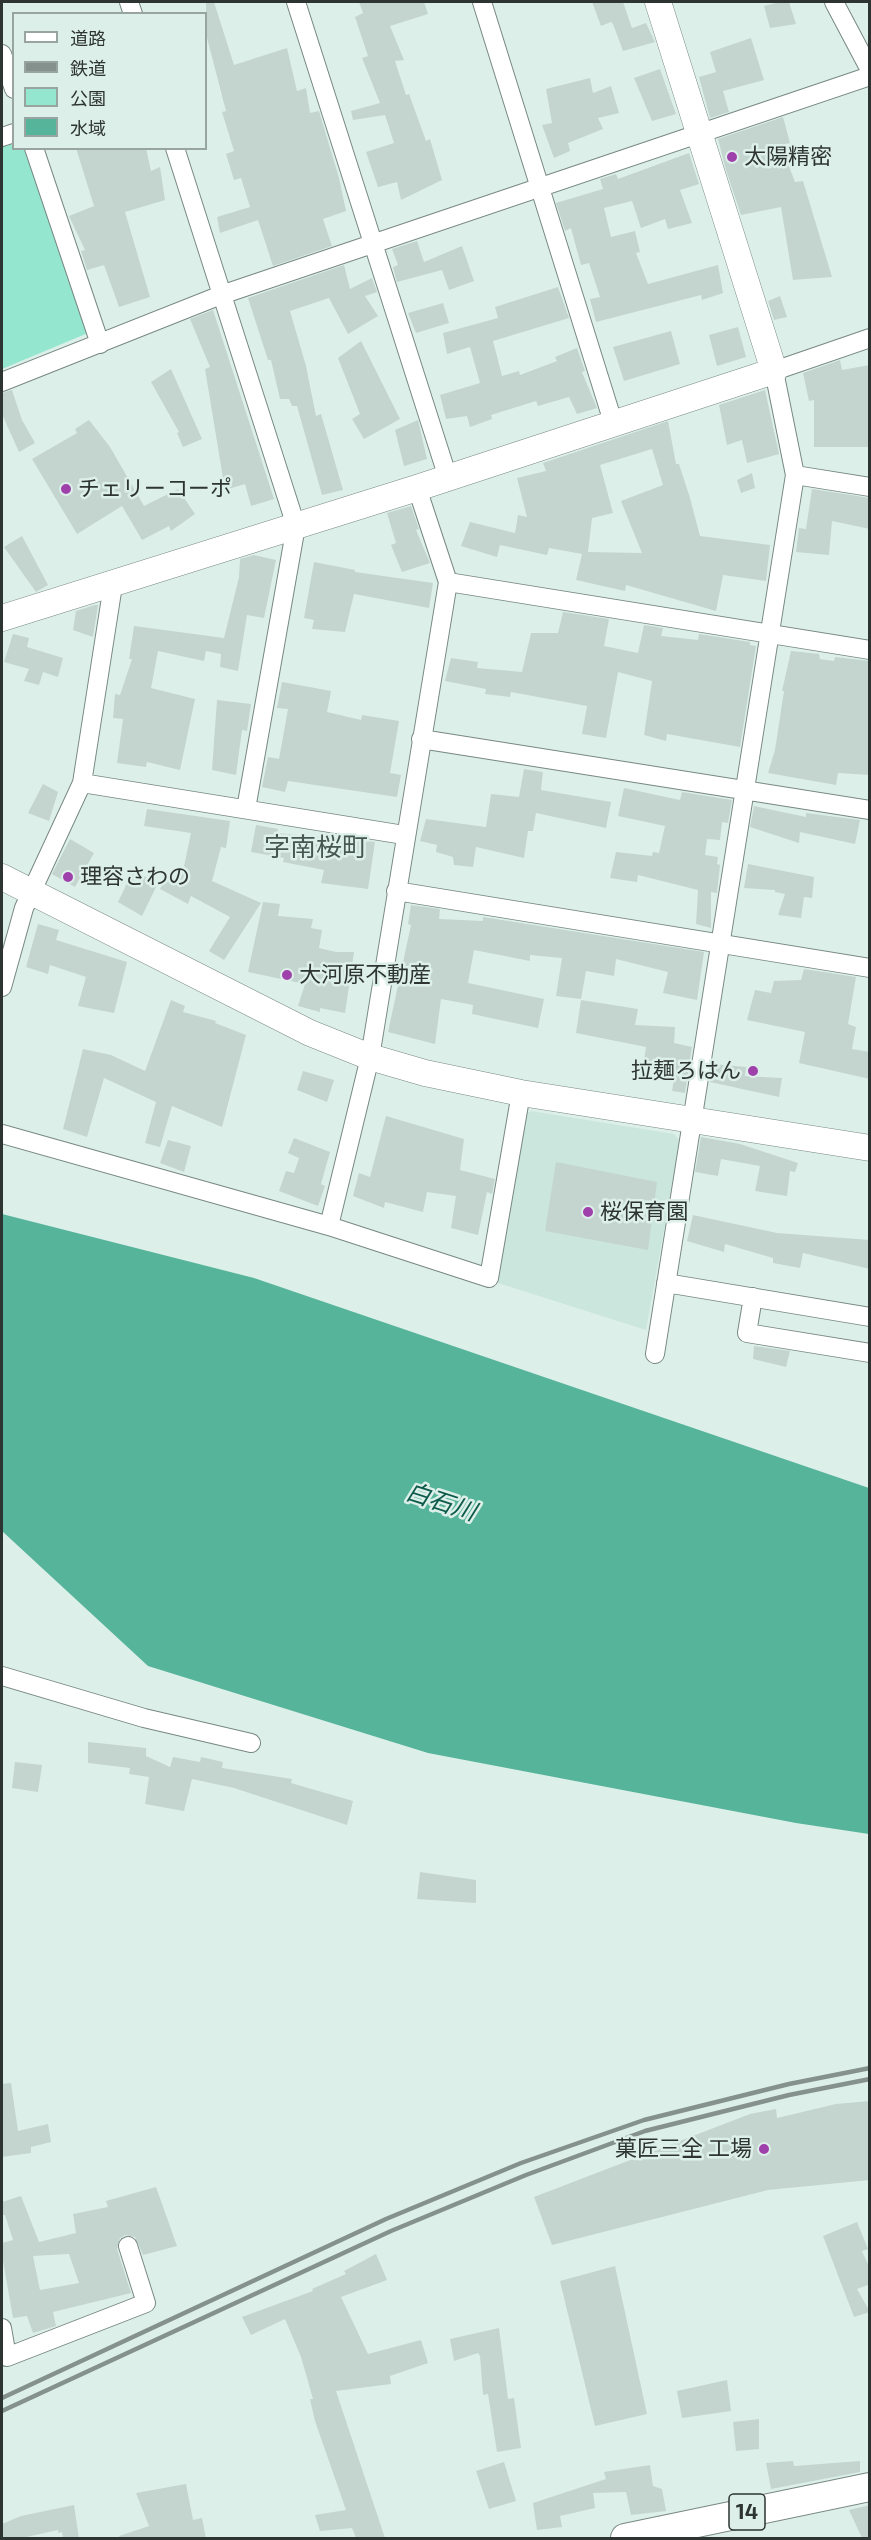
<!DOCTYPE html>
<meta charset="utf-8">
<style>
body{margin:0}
#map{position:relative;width:871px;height:2540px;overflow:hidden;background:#ddefe9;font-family:"Exo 2","Noto Sans JP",sans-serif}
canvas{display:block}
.frame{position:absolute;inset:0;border:3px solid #2d3431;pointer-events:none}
.legend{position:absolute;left:12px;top:12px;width:195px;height:138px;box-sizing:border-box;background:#ddefe9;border:2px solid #97a49f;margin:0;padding:8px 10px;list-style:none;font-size:18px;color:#2d3431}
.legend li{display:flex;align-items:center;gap:12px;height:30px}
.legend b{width:30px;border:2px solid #97a49f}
</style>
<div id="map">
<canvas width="871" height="2540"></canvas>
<div class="frame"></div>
<ul class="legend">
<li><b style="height:8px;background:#fff"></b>道路</li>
<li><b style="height:8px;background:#84918c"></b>鉄道</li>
<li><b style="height:16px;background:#94e7ce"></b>公園</li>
<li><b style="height:16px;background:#56b49a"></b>水域</li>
</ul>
</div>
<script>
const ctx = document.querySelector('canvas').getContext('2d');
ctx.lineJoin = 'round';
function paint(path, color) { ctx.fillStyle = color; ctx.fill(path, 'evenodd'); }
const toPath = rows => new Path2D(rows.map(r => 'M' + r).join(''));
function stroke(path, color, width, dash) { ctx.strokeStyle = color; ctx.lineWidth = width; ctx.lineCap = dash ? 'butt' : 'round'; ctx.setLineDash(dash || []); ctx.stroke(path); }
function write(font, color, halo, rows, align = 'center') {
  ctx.font = font + ' "Exo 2","Noto Sans JP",sans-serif'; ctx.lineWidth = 5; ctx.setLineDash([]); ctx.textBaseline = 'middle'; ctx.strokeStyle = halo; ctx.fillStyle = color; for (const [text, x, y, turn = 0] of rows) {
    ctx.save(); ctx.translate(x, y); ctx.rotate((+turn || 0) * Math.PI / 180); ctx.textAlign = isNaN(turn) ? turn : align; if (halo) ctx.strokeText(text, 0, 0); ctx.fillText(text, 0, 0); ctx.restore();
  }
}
paint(toPath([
 [531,1111,674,1134,680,1141,646,1330,498,1283,523,1115]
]), '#cbe6dd');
paint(toPath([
 [13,144,14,148,29,149,88,333,2,369,2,147]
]), '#94e7ce');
paint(toPath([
 [2,1214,254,1278,869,1488,869,1834,796,1823,428,1753,148,1666,2,1531]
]), '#56b49a');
paint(toPath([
 [206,2,214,2,234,65,287,48,297,91,306,88,310,113,319,111,339,178,346,211,323,219,332,246,273,266,258,220,220,233,217,217,250,207,241,178,234,180,226,154,234,151,222,112,226,111,206,34],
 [359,2,424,2,428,14,390,26,404,60,395,61,406,95,409,94,426,141,430,139,442,180,401,200,397,182,378,187,366,152,394,143,385,115,353,120,351,111,380,103,362,58,368,56,355,17,363,13],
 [592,2,623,2,632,28,646,23,655,42,623,51,613,24,611,22,601,26],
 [780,2,789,2,796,24,770,28,764,6],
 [751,38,764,80,723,91,729,112,710,118,699,77,716,72,710,52],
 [660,69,676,114,652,121,634,78],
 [590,78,593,93,611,86,619,113,598,118,603,129,568,143,570,151,554,158,542,125,552,123,546,89],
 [783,117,790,143,781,145,795,182,803,181,832,277,793,280,781,207,741,215,726,170,718,139],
 [76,148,146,148,151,171,160,167,165,200,125,212,150,297,119,307,104,265,87,270,81,251,85,250,69,216,94,206],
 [689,153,699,184,680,190,692,223,668,229,665,219,641,228,632,201,604,208,611,237,635,231,640,252,636,253,648,284,718,265,723,293,702,300,701,295,596,322,590,299,600,297,589,263,581,265,571,228,565,231,556,203,603,189,600,179,616,174,618,179],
 [417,241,424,262,462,246,474,281,449,290,442,270,397,282,393,267,398,265,392,249],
 [344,265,350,289,372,278,377,292,365,296,378,316,348,334,329,298,290,311,306,366,316,416,321,414,343,490,322,495,297,406,292,406,289,399,280,399,271,360,268,360,248,298],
 [558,287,569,318,493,341,502,376,519,371,520,375,557,361,555,357,577,348,585,371,582,372,597,408,577,414,569,397,538,406,536,401,491,415,492,419,470,427,467,416,446,419,440,395,480,383,470,347,447,354,443,333,498,318,495,307],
 [780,296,787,317,774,320,768,301],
 [443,303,449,323,416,333,408,313],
 [213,310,274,499,251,506,245,484,225,490,205,369,210,367,190,319],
 [738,327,746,357,717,366,709,335],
 [671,331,680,364,624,381,613,347],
 [361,341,400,419,364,439,352,419,360,414,338,358],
 [840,360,842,370,870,365,870,447,814,447,814,400,809,401,803,373],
 [171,369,202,439,183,447,177,433,179,432,151,382],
 [12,390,22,420,35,443,19,452,2,414,2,393],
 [765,390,779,454,747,463,742,440,727,445,719,405],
 [89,420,110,447,144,506,178,489,195,514,171,531,169,526,142,540,122,506,77,534,32,459,77,433,75,429],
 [418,420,427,459,404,466,395,430],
 [668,421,676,464,679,464,690,498,700,536,770,545,766,581,723,575,716,611,626,585,625,591,576,580,582,554,549,548,547,555,500,545,497,557,461,546,470,522,515,533,518,515,527,517,517,478,546,471,543,463],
 [652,449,663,485,621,501,642,553,588,552,592,518,613,513,600,465],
 [752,473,755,488,741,493,737,480],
 [812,489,870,498,870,529,832,521,829,555,796,552,799,528,806,529],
 [411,506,419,529,416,530,430,563,402,572,391,545,396,543,387,513],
 [22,536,48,585,36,592,4,547],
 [254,555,276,560,264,618,247,615,238,671,220,667,221,654,206,651,204,661,158,651,151,688,195,699,180,770,147,762,146,767,117,763,123,719,113,718,115,694,120,695,132,659,129,659,134,626,224,638,239,577,240,559],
 [314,562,355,570,355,572,433,583,429,608,354,594,345,632,312,629,314,620,304,618],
 [95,605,98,605,93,637,73,630,76,611],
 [563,612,609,619,604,646,638,653,644,625,663,628,661,636,698,640,699,634,750,642,750,645,756,646,740,747,667,734,666,741,644,735,652,681,618,672,606,738,582,734,587,706,511,692,510,697,485,694,486,689,445,681,451,658,478,662,477,668,522,672,531,633,558,633],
 [13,634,29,638,27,647,63,658,58,677,43,672,39,685,24,681,29,669,4,662],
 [791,651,819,654,820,659,834,661,835,657,870,661,870,775,838,773,836,785,768,773,775,750,784,691,782,691],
 [282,682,331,691,327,712,361,720,362,715,399,721,390,773,401,775,397,797,288,781,285,792,262,787,268,757,279,759,288,709,277,708],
 [217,700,251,704,247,731,242,730,236,775,212,770],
 [524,769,543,772,541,790,611,802,606,828,536,813,533,831,528,831,524,858,476,847,473,867,454,865,453,857,436,852,437,845,420,841,426,819,486,827,491,794,519,797],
 [43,784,58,792,49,821,28,813],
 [624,788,680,800,682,792,732,800,728,823,722,822,720,840,707,839,705,855,718,857,717,864,720,865,717,893,711,892,711,928,696,924,698,890,638,875,637,882,610,878,616,852,652,856,653,852,659,853,665,826,618,816],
 [754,806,806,817,806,813,860,820,855,844,800,832,799,843,750,827],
 [147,809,230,821,226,848,221,847,212,881,261,903,224,960,209,951,230,917,191,896,188,904,160,889,170,871,182,876,191,833,144,826],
 [256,825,278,829,277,833,375,842,368,889,321,883,324,870,283,862,284,858,251,852],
 [70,839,94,853,75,887,52,874],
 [748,864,814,877,812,898,804,897,801,918,778,915,785,894,775,892,775,890,744,888],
 [133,871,158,883,142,916,118,902],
 [263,902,280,904,278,916,313,919,311,928,322,930,319,948,336,952,354,952,345,1013,320,1008,320,1012,298,1006,305,984,248,972],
 [411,905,440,909,439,919,483,921,483,917,704,952,697,1000,663,993,668,972,616,959,614,976,586,971,581,999,556,996,562,958,530,955,530,961,474,950,468,983,544,999,538,1028,472,1014,473,1005,441,999,435,1044,388,1032,411,925,408,924],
 [38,924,59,930,56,940,127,962,114,1013,78,1006,86,977,50,965,48,974,26,967],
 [804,969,856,977,848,1024,856,1027,852,1049,870,1052,870,1079,799,1063,805,1032,747,1020,755,990,771,993,774,981,801,980],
 [171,1000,185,1006,183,1012,216,1021,215,1023,246,1035,222,1127,172,1106,160,1147,145,1143,156,1102,104,1078,87,1137,63,1129,83,1049,111,1055,145,1071],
 [581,1000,638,1009,635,1025,675,1027,674,1043,692,1047,685,1093,672,1091,676,1065,644,1060,646,1047,576,1033],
 [713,1064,746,1067,745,1076,782,1078,779,1097,710,1082],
 [303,1071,334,1080,327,1102,297,1090],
 [386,1116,464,1139,460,1170,495,1179,492,1194,487,1192,478,1235,451,1228,456,1196,427,1192,423,1212,385,1202,384,1208,353,1196,359,1173,370,1177],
 [701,1137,740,1144,798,1163,795,1172,790,1171,787,1196,755,1191,760,1166,721,1159,718,1176,695,1172],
 [294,1138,330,1152,321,1184,325,1186,318,1206,279,1191,286,1171,294,1173,299,1158,288,1153],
 [168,1140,191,1146,184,1172,160,1163],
 [556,1162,657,1182,648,1250,545,1231],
 [693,1215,777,1233,870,1240,870,1269,803,1253,800,1268,773,1263,773,1258,725,1244,724,1252,687,1241],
 [754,1346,790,1351,786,1367,753,1359],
 [88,1742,146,1748,146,1756,170,1767,173,1757,200,1762,201,1757,223,1762,222,1768,292,1779,291,1783,353,1801,347,1825,234,1788,192,1779,184,1811,145,1804,149,1777,129,1774,130,1768,88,1763],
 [15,1762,42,1765,38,1792,12,1788],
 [420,1872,476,1880,476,1903,417,1899],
 [11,2083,18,2131,48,2124,51,2142,31,2147,31,2153,2,2157,2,2084],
 [870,2101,870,2180,768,2190,552,2245,534,2197,750,2114,776,2109,777,2118,836,2104],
 [156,2187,177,2246,143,2255,135,2237,125,2235,120,2238,117,2249,131,2293,53,2312,56,2326,33,2333,27,2316,13,2318,2,2255,2,2243,13,2240,5,2215,2,2215,2,2202,21,2196,39,2242,76,2233,73,2214,108,2207,106,2201],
 [69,2254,79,2283,40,2290,33,2256],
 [857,2222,868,2249,862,2251,870,2269,870,2284,857,2289,870,2312,854,2317,823,2236],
 [376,2254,387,2280,341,2297,368,2354,421,2340,428,2363,390,2376,391,2384,336,2391,385,2538,356,2538,352,2528,320,2531,315,2515,346,2510,315,2421,310,2399,313,2399,301,2357,285,2319,251,2335,242,2317,313,2291,312,2289,346,2274,344,2271],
 [615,2266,647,2414,595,2426,560,2281],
 [499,2328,508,2399,514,2398,521,2448,497,2452,488,2394,483,2395,480,2356,478,2353,454,2361,450,2339],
 [727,2380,731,2411,682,2418,677,2391],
 [759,2419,759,2449,736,2451,733,2422],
 [793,2461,794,2466,860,2461,860,2472,771,2489,766,2463],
 [504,2462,516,2501,489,2509,476,2471],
 [650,2465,653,2486,662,2489,666,2511,631,2515,626,2492,593,2493,595,2508,560,2516,562,2527,537,2530,533,2503,606,2479,604,2472],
 [186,2484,193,2520,202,2518,206,2538,120,2538,119,2536,149,2526,136,2493],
 [74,2505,79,2538,63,2538,62,2532,58,2533,58,2530,22,2538,2,2538,2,2524,21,2516],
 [870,2505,870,2538,862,2538,849,2510]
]), '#c4d5cf');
const street = toPath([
 [129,2,133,14],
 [296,2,448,478],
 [482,2,613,422],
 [834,2,870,70],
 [2,54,14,89],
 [2,137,14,133],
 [34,148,100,344],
 [175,148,296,526,246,809],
 [2,382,221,295,870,76],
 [795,475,870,487],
 [448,582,870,650],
 [421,739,870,810],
 [82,783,404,835],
 [396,891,870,968],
 [2,987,24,908,82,783,113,585],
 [2,1134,329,1226,370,1057,448,582,417,488],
 [329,1226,489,1278,521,1093],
 [666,1283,870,1317],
 [753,1297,747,1333,870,1353],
 [655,1354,795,475,774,371,870,338],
 [2,1676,144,1718,251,1743],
 [2,2328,7,2357,146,2303,128,2246]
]);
const secondary = toPath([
 [2,618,417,488,774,371,658,2],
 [2,877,310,1033,370,1057,425,1073,521,1093,870,1148]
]);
const primary = toPath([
 [625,2538,870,2487]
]);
stroke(street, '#788883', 20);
stroke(secondary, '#788883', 27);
stroke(primary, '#788883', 30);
stroke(street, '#fff', 18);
stroke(secondary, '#fff', 26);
stroke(primary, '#fff', 28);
stroke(toPath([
 [2,2398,386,2219,521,2163,644,2120,789,2084,870,2068],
 [2,2411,391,2231,526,2175,645,2131,789,2095,870,2079]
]), '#84918c', 4.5);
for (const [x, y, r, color] of [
 [732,157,6,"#9f41ab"],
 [66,489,6,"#9f41ab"],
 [68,877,6,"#9f41ab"],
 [287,975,6,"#9f41ab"],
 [753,1071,6,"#9f41ab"],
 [588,1212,6,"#9f41ab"],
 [764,2149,6,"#9f41ab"]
]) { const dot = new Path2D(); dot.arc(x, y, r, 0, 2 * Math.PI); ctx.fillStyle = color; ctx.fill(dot); stroke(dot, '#ddefe9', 2); }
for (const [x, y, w] of [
 [747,2512,36]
]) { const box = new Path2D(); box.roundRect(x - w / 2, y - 18, w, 36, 4.5); ctx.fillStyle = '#ddefe9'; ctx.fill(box); stroke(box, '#2d3431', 1.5); }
write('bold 21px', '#2d3431', null, [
 ["14",747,2512]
]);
write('22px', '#2d3431', '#ddefe9', [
 ["太陽精密",744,157],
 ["チェリーコーポ",78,489],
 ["理容さわの",80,877],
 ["大河原不動産",299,975],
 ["拉麺ろはん",741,1071,"right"],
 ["桜保育園",600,1212],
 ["菓匠三全 工場",752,2149,"right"]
], 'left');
write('italic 24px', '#0c5a49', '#ddefe9', [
 ["白石川",441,1502,18]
]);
write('26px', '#465651', '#ddefe9', [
 ["字南桜町",316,847]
]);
</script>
